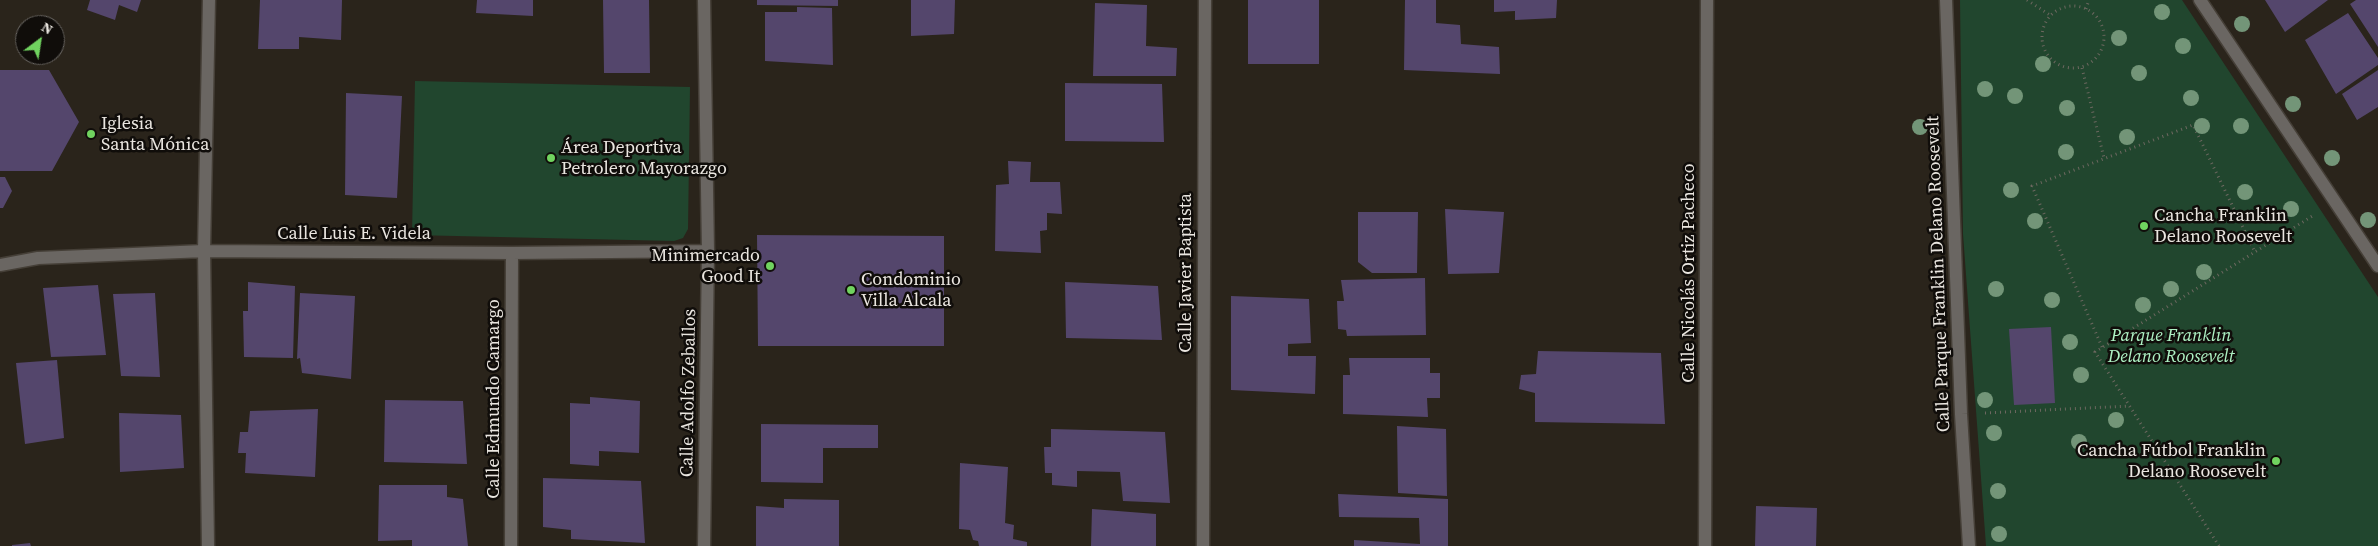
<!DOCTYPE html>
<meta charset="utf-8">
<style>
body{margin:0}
#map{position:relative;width:2378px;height:546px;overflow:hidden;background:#2a241b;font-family:"Source Serif 4",serif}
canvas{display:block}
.north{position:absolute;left:15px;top:15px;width:50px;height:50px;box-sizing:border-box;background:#100d0a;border:1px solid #676460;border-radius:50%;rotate:31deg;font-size:14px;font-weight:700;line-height:20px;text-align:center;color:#eae6e0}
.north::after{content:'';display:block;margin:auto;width:18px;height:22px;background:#70d35f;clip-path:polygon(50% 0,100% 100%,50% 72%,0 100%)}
</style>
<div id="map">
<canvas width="2378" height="546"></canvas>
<div class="north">N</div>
</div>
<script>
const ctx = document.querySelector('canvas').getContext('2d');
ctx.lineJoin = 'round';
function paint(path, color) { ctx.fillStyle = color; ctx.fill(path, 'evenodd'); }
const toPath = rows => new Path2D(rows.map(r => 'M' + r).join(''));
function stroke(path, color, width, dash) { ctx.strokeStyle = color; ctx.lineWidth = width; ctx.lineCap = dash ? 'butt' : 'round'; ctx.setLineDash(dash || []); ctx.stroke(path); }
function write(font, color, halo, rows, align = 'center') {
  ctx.font = font + ' "Source Serif 4",serif'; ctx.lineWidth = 5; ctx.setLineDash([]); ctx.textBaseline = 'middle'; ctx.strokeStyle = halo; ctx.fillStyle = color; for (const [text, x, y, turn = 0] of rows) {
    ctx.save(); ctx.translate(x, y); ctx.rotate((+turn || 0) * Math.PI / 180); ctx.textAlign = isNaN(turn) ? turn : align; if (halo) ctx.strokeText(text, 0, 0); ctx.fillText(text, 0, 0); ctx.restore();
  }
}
paint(toPath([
 [1960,0,2182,0,2378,297,2378,546,1986,546,1963,234],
 [415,81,690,87,688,229,683,238,674,241,412,235]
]), '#21462e');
paint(toPath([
 [90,0,141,0,137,12,119,5,115,20,87,10],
 [260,0,342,0,341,40,299,37,299,49,258,49],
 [477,0,533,0,533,16,476,13],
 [603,0,649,0,650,73,604,73],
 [757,0,838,0,838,6,757,5],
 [911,0,955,0,954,34,911,36],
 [1248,0,1319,0,1319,64,1248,64],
 [1405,0,1436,0,1436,23,1460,25,1461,44,1499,47,1500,74,1404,70],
 [1494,0,1557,0,1556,18,1515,20,1515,11,1494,12],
 [2265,0,2328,0,2285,32],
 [2356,0,2378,0,2378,47,2350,4],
 [1095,3,1147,5,1146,46,1177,48,1176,76,1093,76],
 [797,7,832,8,833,65,765,61,765,12,797,12],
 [2348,13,2378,58,2378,65,2336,94,2305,40],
 [0,70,49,70,79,122,52,171,0,171],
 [2378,70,2378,107,2357,120,2342,94],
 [1065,83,1162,84,1164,142,1065,141],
 [346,93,402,96,397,198,345,195],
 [1008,161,1031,162,1030,182,1060,182,1062,214,1047,213,1047,230,1040,231,1041,253,995,251,996,185,1009,184],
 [0,177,5,177,12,191,3,208,0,208],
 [1445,209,1504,212,1499,273,1448,274],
 [1358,212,1418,212,1417,273,1372,273,1358,262],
 [757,235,944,236,944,346,758,346],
 [1425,278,1426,335,1347,336,1346,330,1338,329,1337,301,1344,301,1341,280],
 [248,282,295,286,293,358,244,357,243,311,248,311],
 [1065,282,1158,286,1162,340,1066,338],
 [98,285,106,355,51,357,43,288],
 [155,293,160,377,121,376,113,294],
 [300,293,355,296,351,379,302,373,300,358,297,359],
 [1231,296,1309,299,1311,343,1288,344,1288,356,1316,356,1315,394,1231,390],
 [2051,327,2055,403,2014,405,2009,329],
 [1538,351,1661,353,1665,424,1535,422,1535,393,1519,389,1521,375,1536,374],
 [1349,358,1430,358,1430,373,1440,373,1440,398,1427,398,1428,417,1343,414,1343,375,1350,375],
 [57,360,64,438,25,444,16,363],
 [590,397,640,401,639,453,599,451,599,466,570,464,570,403,590,404],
 [385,400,463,401,467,464,384,462],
 [318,409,315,477,245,473,246,453,238,453,240,432,248,432,250,411],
 [119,413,181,415,184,468,120,472],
 [761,424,878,425,878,448,823,448,823,483,761,482],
 [1397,426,1446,429,1447,496,1398,493],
 [1051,429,1165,432,1170,503,1123,501,1120,472,1077,471,1077,487,1052,485,1052,473,1045,473,1044,447,1051,447],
 [960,463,1008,467,1005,523,1014,525,1013,539,1027,542,1027,546,979,546,978,541,973,540,970,530,959,529],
 [543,478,641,481,645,543,571,539,571,530,543,527],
 [379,485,447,485,447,497,463,499,468,546,412,546,412,540,378,541],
 [1338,494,1448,499,1448,546,1354,546,1354,540,1420,544,1419,518,1339,517],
 [784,499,839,500,839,546,756,546,756,506,784,508],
 [1756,506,1817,508,1816,546,1755,546],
 [1092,509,1156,514,1156,546,1091,546],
 [30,543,31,546,12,546,12,545]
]), '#54466c');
const minor = toPath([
 [704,0,708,251,704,546],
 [1946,0,1961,414,1969,546],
 [2200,0,2378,266],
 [0,265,38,258,204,251,512,253,708,251],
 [208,546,204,251,209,0],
 [511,546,512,253],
 [1203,546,1205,0],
 [1705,546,1707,0]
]);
stroke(minor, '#453f37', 15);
stroke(toPath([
 [2027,0,2050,15],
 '2042 37a31 31 0 1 1 62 0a31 31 0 1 1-62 0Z',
 [2086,9,2089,0],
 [2082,68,2104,158],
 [2102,347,2032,186,2193,125,2255,252],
 [1985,413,2129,406],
 [2219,546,2095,352,2314,215]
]), '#6d6860', 3, [1, 4]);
stroke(minor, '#6a6662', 12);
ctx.fillStyle = '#739578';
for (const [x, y] of [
 [2162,12],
 [2242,24],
 [2119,38],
 [2183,46],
 [2043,64],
 [2139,73],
 [1985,89],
 [2015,96],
 [2191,98],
 [2293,104],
 [2067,108],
 [2202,126],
 [2241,126],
 [1920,127],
 [2127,137],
 [2066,152],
 [2332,158],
 [2011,190],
 [2245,192],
 [2291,209],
 [2368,220],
 [2035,221],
 [2204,272],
 [1996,289],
 [2171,289],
 [2052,300],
 [2143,305],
 [2070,342],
 [2081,375],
 [1985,400],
 [2116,420],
 [1994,433],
 [2079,442],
 [1998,491],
 [1999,534]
]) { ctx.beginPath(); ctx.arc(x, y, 8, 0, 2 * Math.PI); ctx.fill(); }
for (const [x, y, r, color] of [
 [91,134,5,"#70d35f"],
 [551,158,5,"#70d35f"],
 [2144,226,5,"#70d35f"],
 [770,266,5,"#70d35f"],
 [851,290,5,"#70d35f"],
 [2276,461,5,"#70d35f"]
]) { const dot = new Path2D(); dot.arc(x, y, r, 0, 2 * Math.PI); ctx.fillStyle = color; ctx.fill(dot); stroke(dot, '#100d0a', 2); }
write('18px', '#eae6e0', '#100d0a', [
 ["Iglesia",101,124],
 ["Santa Mónica",101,145],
 ["Área Deportiva",561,148],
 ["Petrolero Mayorazgo",561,169],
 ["Cancha Franklin",2154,216],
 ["Delano Roosevelt",2154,237],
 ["Minimercado",760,256,"right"],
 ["Good It",760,277,"right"],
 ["Condominio",861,280],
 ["Villa Alcala",861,301],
 ["Cancha Fútbol Franklin",2266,451,"right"],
 ["Delano Roosevelt",2266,472,"right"]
], 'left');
write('18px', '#eae6e0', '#100d0a', [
 ["Calle Luis E. Videla",354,234],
 ["Calle Javier Baptista",1186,273,-90],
 ["Calle Nicolás Ortiz Pacheco",1689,273,-90],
 ["Calle Parque Franklin Delano Roosevelt",1939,274,-92],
 ["Calle Adolfo Zeballos",689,393,-89],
 ["Calle Edmundo Camargo",494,399,-90]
]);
write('italic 18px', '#aef2c4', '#100d0a', [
 ["Parque Franklin",2171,336],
 ["Delano Roosevelt",2171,357]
]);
</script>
